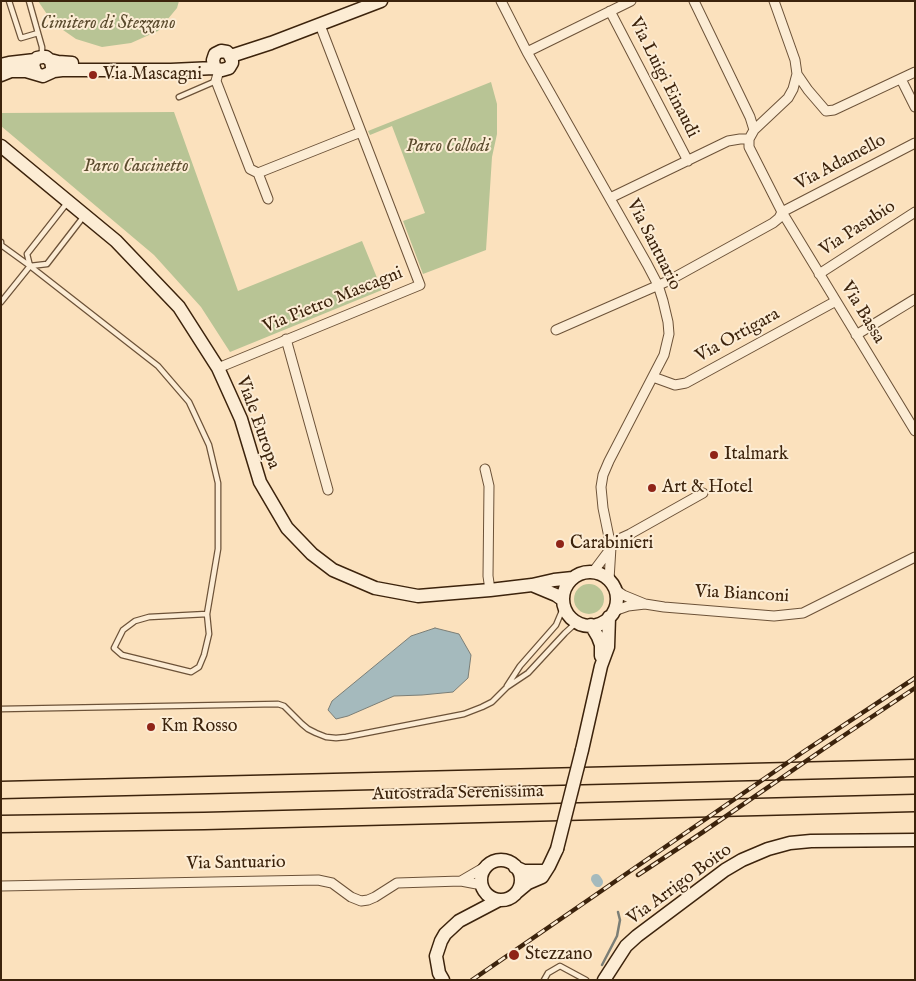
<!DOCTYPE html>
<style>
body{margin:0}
#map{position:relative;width:916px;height:981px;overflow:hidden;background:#fbe1bd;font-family:"IM FELL English",serif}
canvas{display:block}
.frame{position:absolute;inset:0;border:2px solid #3c230c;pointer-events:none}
</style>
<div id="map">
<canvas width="916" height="981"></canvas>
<div class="frame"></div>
</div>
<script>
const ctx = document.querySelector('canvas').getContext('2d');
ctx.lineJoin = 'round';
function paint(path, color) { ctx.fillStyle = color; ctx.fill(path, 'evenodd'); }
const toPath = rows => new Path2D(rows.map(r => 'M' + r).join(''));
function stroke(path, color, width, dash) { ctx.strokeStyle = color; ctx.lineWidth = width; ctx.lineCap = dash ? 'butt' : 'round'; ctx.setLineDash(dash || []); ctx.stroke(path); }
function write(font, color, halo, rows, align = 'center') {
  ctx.font = font + ' "IM FELL English",serif'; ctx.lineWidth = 4; ctx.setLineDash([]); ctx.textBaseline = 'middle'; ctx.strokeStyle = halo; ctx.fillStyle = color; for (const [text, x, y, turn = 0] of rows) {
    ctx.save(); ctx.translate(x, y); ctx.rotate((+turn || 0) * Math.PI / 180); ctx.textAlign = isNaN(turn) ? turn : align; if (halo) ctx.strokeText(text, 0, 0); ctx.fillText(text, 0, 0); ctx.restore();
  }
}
paint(toPath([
 [38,1,179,1,177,8,158,31,131,43,102,47,76,39,53,23],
 [491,82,497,104,497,134,492,157,486,250,423,274,403,221,425,213,392,126,370,135,368,131],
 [174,112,238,291,362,241,382,290,230,352,201,307,154,255,1,126,1,113],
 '574 599a15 15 0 1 1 30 0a15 15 0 1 1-30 0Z'
]), '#b8c495');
const water = toPath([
 [435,628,459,634,471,655,468,678,453,692,422,695,394,696,348,716,336,719,328,710,332,701,411,636,435,628]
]);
paint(water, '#a5babd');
stroke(water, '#7b7e76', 1);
stroke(toPath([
 [602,965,617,936,620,920,618,912]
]), '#7b7e76', 2.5);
stroke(toPath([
 [596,879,598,882]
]), '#a5babd', 10);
const lane = toPath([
 [9,1,21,38,38,33,29,1],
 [38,33,42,47,42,55],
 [179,97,216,81],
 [67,203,27,254,30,266,158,366,189,402,209,445,218,483,218,549,207,614,209,634,204,655,199,667,191,672,122,655,114,648,123,630,135,621,149,617,207,614],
 [1,242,1,245,30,266],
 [1,302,30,266,47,264,84,216],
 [507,686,520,666,556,625,564,606],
 [1,709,278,704,284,706,302,724,308,729,316,733,326,737,336,738,346,737,464,714,482,707,492,702,507,687,528,673,565,633,577,622],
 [544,980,548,973,560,966,586,980]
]);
const street = toPath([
 [501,1,527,52,647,264,658,285,663,301,668,322,669,334,664,355,609,461,603,475,601,487,603,508,611,547,609,580],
 [694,1,750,117,754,130],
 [774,1,795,60,797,74,793,89,788,98,754,130,749,139,749,147,782,212,915,431],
 [610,11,688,161],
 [527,52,631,1],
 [219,70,216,81,250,169,258,173,361,132],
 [797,74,808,90,826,111,834,110,915,72],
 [901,79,915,107],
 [258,173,268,199],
 [610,198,728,141,740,139,749,139],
 [782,212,915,143],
 [819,274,915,212],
 [556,330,668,281,773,223,779,218,782,212],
 [856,335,915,299],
 [286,339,328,490],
 [218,368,420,285,320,25],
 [653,377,675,385,686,383,836,301],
 [485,469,489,486,488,576,490,590],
 [610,543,630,534,703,493],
 [593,572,611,548],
 [615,589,623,595,645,604,664,607,774,616,803,613,915,557],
 [614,611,628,606,645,604],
 [461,881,485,867],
 [1,886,318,880,332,883,351,897,361,901,368,900,375,897,397,883,461,881,482,885]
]);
const secondary = toPath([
 [231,56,271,43,381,1],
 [50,60,58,62,72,63],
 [1,65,9,63,35,60],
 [37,74,35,71,33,65,35,60,37,58,42,57,46,57,51,61,52,67],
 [1,75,11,71,26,71,43,76,54,71,62,70,171,70,214,68,222,70,229,68,232,63,232,60,229,54,227,52,221,51,215,54,213,60,214,66,216,68],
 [1,146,116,241,179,307,218,368,241,419,260,482,287,528,312,554,333,570,375,588,418,596,490,590,532,585,554,580,573,578],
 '563 599a27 27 0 1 1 54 0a27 27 0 1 1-54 0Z',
 [532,585,556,595,563,600],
 [591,625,598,637,601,645,601,656],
 [582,750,601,666,608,647,609,617],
 '481 880a20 20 0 1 1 40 0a20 20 0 1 1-40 0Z',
 [515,867,524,871,545,871],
 [516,893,528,883,542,877,549,866,557,849],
 [443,980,439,973,436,956,441,941,445,934,459,921,499,900],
 [604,980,626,946,637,936,725,870,742,860,768,849,790,843,811,841,915,840]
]);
const highway = toPath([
 [1,790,915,768],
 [1,824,204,821,915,803]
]);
stroke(lane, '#6c5238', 7);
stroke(street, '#6c5238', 11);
stroke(secondary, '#3c230c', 15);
stroke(highway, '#3c230c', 19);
stroke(lane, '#fcecd4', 4.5);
stroke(street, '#fcecd4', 9);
stroke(secondary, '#fcecd4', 12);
stroke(highway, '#fbe1bd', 16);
const rail = toPath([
 [638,875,703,832,825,748,915,688],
 [472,980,803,752,915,678]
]);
stroke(rail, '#3c230c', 4.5);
stroke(rail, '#fcecd4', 2.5, [8]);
const secondaryBridge = toPath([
 [557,849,582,750]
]);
stroke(secondaryBridge, '#3c230c', 15, []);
stroke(secondaryBridge, '#fcecd4', 12);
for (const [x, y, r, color] of [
 [93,75,5,"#8f2418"],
 [714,455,5,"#8f2418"],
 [652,488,5,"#8f2418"],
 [560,544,5,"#8f2418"],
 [151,727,5,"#8f2418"],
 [514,955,6,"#8f2418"]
]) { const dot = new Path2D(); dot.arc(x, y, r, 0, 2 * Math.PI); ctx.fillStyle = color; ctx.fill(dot); stroke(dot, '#fcecd4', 2); }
write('italic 18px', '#5b4b2e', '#fcecd4', [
 ["Cimitero di Stezzano",108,24],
 ["Parco Collodi",448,147],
 ["Parco Cascinetto",136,167]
]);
write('18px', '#3c230c', '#fcecd4', [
 ["Via Mascagni",103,75],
 ["Italmark",724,455],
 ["Art & Hotel",662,488],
 ["Carabinieri",570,544],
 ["Km Rosso",161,727],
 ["Stezzano",525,955]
], 'left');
write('18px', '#3c230c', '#fcecd4', [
 ["Via Luigi Einaudi",663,78,63],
 ["Via Adamello",841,163,-28],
 ["Via Pasubio",858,229,-33],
 ["Via Santuario",653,245,63],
 ["Via Pietro Mascagni",333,301,-22],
 ["Via Bassa",862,313,59],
 ["Via Ortigara",738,336,-29],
 ["Viale Europa",257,423,70],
 ["Via Bianconi",742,595,3],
 ["Autostrada Serenissima",458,794,-1],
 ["Via Santuario",236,864,-1],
 ["Via Arrigo Boito",680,885,-36]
]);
</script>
